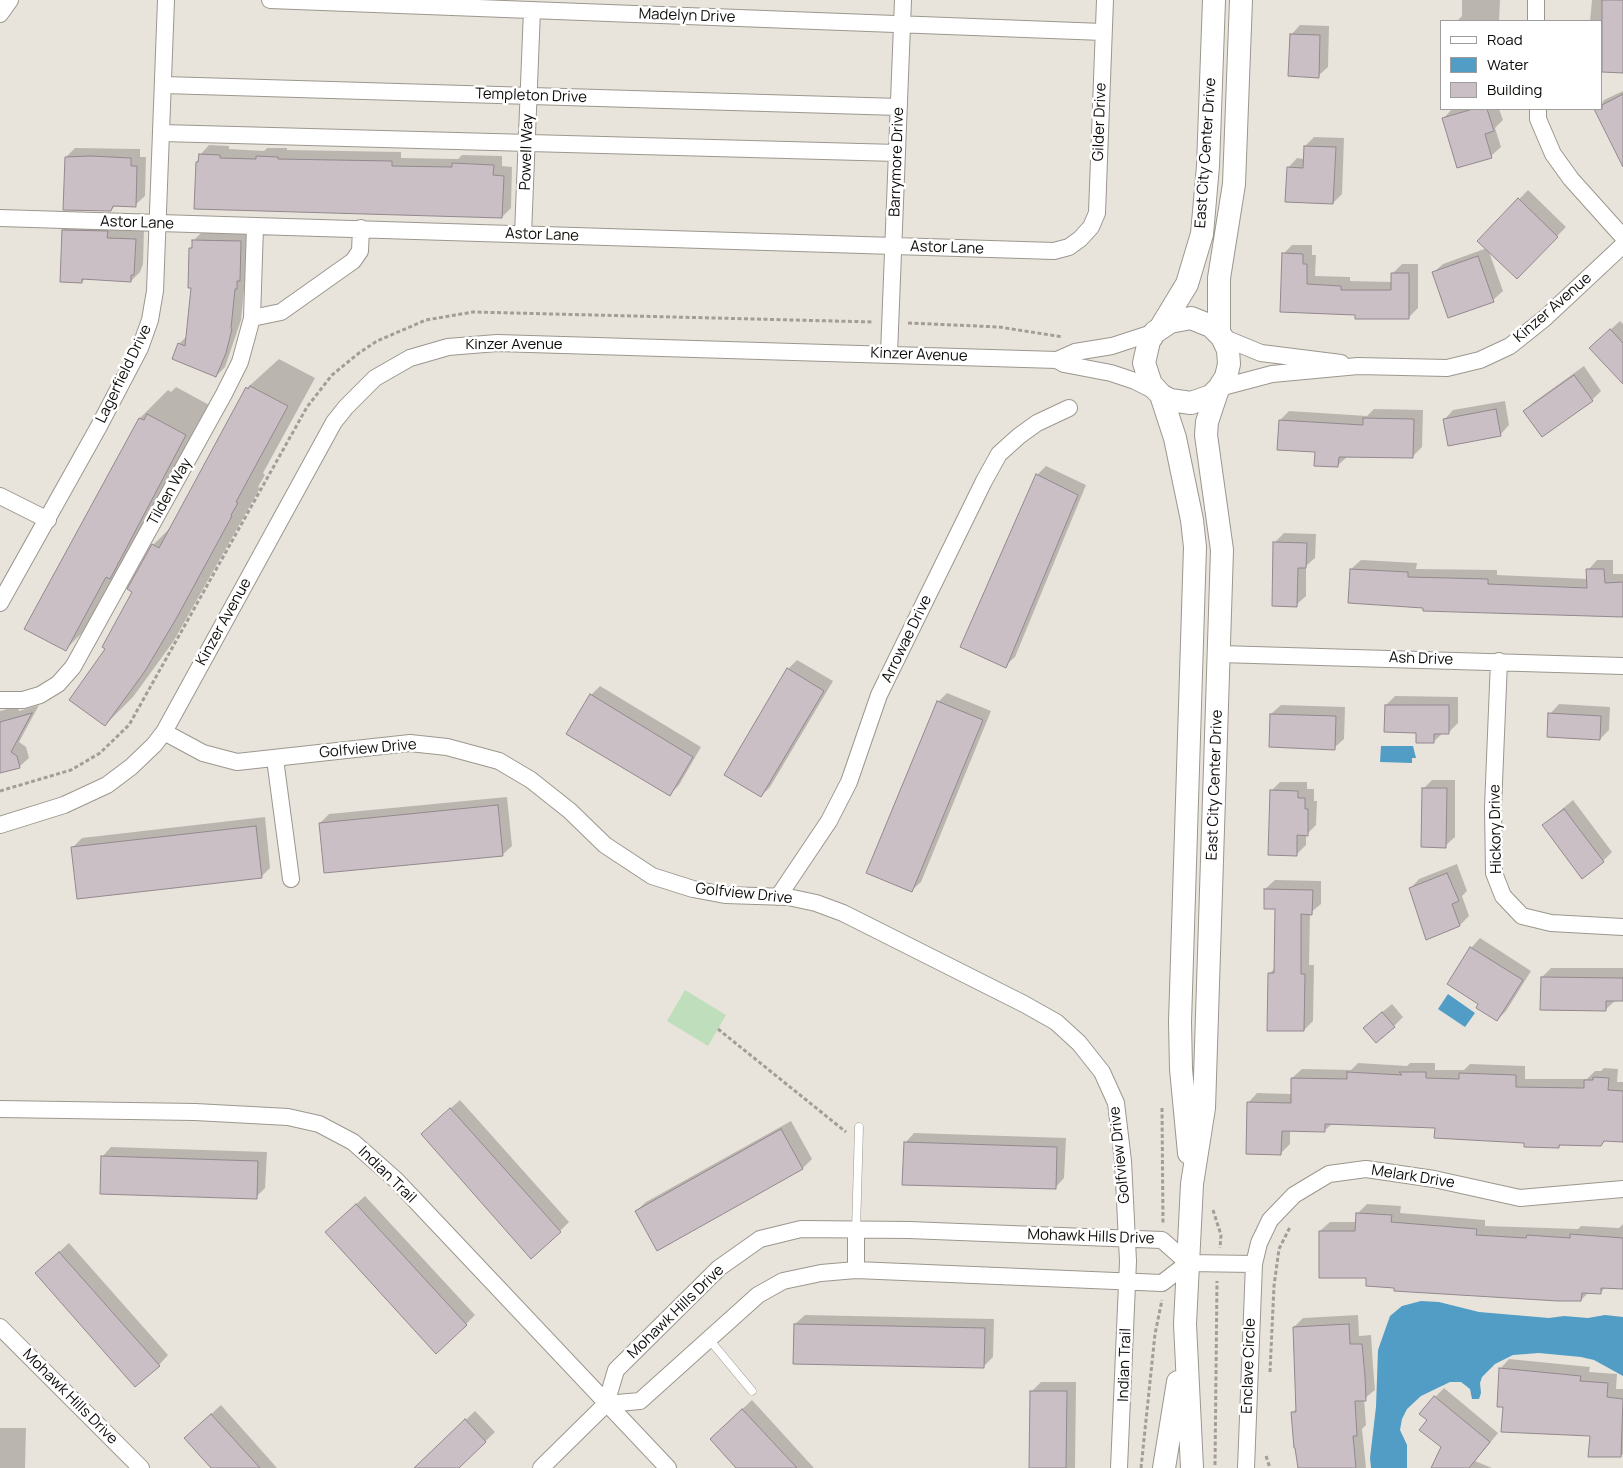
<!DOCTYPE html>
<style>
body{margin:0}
#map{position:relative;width:1623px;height:1468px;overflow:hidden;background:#e9e4db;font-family:Manrope,sans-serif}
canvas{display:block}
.legend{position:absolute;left:1440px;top:20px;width:162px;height:90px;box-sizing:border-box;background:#fff;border:1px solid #9e9d9c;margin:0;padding:6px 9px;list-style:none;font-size:15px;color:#0d0b08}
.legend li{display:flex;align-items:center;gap:10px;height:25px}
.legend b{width:25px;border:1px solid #9e9d9c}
</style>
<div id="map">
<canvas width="1623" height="1468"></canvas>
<ul class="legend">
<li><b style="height:6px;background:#fff"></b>Road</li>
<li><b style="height:14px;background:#519dc6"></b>Water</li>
<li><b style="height:14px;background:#c9bfc4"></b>Building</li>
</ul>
</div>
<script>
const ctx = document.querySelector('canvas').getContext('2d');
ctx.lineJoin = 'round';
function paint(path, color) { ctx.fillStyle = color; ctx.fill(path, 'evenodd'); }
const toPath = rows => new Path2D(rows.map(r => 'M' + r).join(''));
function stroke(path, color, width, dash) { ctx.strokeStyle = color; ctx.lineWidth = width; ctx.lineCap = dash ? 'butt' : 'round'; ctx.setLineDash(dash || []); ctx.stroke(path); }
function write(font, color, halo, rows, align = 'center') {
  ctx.font = font + ' Manrope,sans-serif'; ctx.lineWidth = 5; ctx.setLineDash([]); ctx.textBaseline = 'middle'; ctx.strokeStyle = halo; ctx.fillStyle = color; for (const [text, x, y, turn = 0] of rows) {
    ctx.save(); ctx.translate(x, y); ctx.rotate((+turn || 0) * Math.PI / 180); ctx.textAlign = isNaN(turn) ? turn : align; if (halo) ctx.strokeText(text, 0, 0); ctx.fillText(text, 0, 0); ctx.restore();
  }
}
paint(toPath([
 [685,990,726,1015,708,1046,667,1021]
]), '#bfdebb');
paint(toPath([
 [1381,746,1413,746,1416,758,1412,758,1412,763,1380,762],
 [1448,994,1475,1013,1465,1027,1438,1009],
 [1421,1301,1439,1302,1479,1312,1549,1318,1564,1316,1588,1318,1605,1315,1623,1317,1623,1376,1594,1360,1581,1357,1539,1353,1513,1355,1495,1364,1482,1377,1480,1383,1481,1393,1479,1399,1472,1399,1470,1389,1461,1382,1450,1382,1421,1396,1407,1409,1402,1419,1400,1430,1407,1445,1407,1468,1371,1468,1370,1458,1376,1407,1378,1350,1390,1316,1402,1306]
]), '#519dc6');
paint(toPath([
 [1462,0,1500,0,1499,21,1457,21,1462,16],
 [1592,0,1623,0,1623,72,1602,70,1602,21,1590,21],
 [1300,25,1329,26,1328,67,1318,76,1291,35],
 [1623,91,1623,154,1595,109,1602,109,1602,103,1604,100],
 [1452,109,1499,109,1503,120,1495,128,1501,147,1491,156,1443,119],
 [1314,137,1344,138,1342,194,1333,203,1288,168,1297,158,1304,159,1305,146],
 [209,145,229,146,229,149,264,151,267,148,287,148,287,150,401,152,401,158,458,159,462,155,502,156,502,166,512,167,511,208,502,217,197,162,200,155],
 [75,148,140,149,140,157,146,157,145,196,135,205,116,205,111,210,66,157],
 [1528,190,1566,227,1517,277,1488,249,1503,291,1493,300,1433,273,1443,264,1487,248,1479,241],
 [73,221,144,230,143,264,140,272,131,281,85,278,82,282,63,230],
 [203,231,250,232,241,320,225,367,216,376,179,344,187,336,193,286,191,248,194,240],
 [1292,245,1312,245,1312,255,1316,255,1315,276,1350,277,1350,281,1392,282,1392,274,1402,264,1418,264,1418,308,1409,317,1281,311,1283,254],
 [1620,321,1623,324,1623,383,1593,346],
 [279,359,315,378,263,473,265,475,258,487,260,488,173,642,133,697,105,725,107,648,153,545,171,527,247,388],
 [1584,366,1601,391,1592,400,1525,411,1534,402],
 [176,387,213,407,93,622,65,650,26,628,140,418,168,390,171,392],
 [1505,401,1509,425,1500,435,1444,420,1453,410],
 [1374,409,1423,410,1422,447,1413,456,1347,457,1337,466,1280,420,1289,411,1367,416],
 [1046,466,1086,485,1015,657,1005,666,1037,475],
 [1284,533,1316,534,1315,558,1306,566,1306,596,1296,605,1274,543],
 [1361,560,1417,563,1416,569,1497,570,1497,575,1588,579,1588,570,1597,560,1613,560,1613,574,1623,574,1623,615,1424,607,1351,569],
 [797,660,833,681,770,787,761,796,788,669],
 [600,686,701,747,679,785,670,794,591,695],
 [947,693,991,711,921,882,911,891,938,702],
 [1395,696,1458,697,1458,723,1448,733,1443,733,1433,742,1386,705],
 [1559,704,1610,707,1609,730,1600,739,1550,714],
 [39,705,19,742,26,747,29,758,19,767,0,768,0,711,18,706,19,711],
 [1281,705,1345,707,1344,739,1334,748,1271,714],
 [1432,780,1455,780,1455,837,1445,846,1423,789],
 [1280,782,1307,782,1307,789,1314,789,1314,801,1317,801,1316,825,1306,835,1306,845,1296,855,1271,791],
 [507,797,512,846,502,855,320,823,329,814],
 [1573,800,1612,852,1603,861,1543,825],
 [265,817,270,868,261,877,73,847,82,838],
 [1457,864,1467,891,1462,896,1469,916,1460,925,1427,938,1410,889,1419,879],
 [1275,880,1321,881,1321,904,1310,913,1309,965,1314,965,1313,1021,1304,1030,1269,974,1275,968,1276,908,1265,889],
 [1480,938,1531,971,1506,1011,1497,1020,1480,1003,1471,948],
 [1551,968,1623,968,1623,1000,1615,1001,1605,1010,1542,977],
 [1392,1004,1403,1017,1394,1026,1374,1019],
 [1358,1063,1407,1066,1410,1063,1435,1063,1435,1070,1464,1070,1470,1064,1525,1066,1525,1079,1587,1079,1595,1071,1601,1071,1604,1068,1618,1069,1617,1082,1623,1082,1623,1141,1606,1140,1601,1145,1562,1144,1559,1147,1436,1127,1333,1123,1324,1131,1290,1130,1290,1144,1281,1153,1248,1103,1257,1093,1292,1094,1292,1078,1302,1069,1351,1070],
 [460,1100,569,1222,560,1231,432,1125],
 [791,1121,812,1159,803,1168,636,1211,646,1202],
 [914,1133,1066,1138,1064,1178,1055,1188,905,1143],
 [111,1147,267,1152,265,1188,256,1197,102,1157],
 [365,1196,475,1315,466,1324,336,1223],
 [1367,1204,1401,1206,1400,1213,1485,1220,1485,1226,1578,1229,1581,1226,1619,1228,1623,1224,1623,1288,1606,1287,1600,1293,1589,1292,1581,1300,1396,1287,1367,1277,1320,1231,1330,1222,1357,1222,1358,1213],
 [69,1243,168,1355,159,1365,46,1264],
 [805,1315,994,1319,993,1357,984,1366,795,1324],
 [1358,1315,1359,1336,1371,1335,1373,1366,1375,1390,1364,1399,1366,1425,1362,1429,1366,1468,1299,1468,1292,1413,1297,1408,1294,1327,1303,1318],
 [1509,1359,1590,1367,1589,1372,1617,1374,1616,1389,1623,1389,1623,1454,1621,1456,1591,1435,1504,1406,1500,1369],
 [1041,1382,1076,1382,1075,1468,1030,1468,1032,1391],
 [1444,1388,1498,1433,1475,1461,1492,1468,1433,1468,1442,1447,1429,1420,1435,1397],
 [752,1400,814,1468,738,1468,720,1430],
 [221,1405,277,1468,213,1468,195,1429],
 [475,1411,495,1432,458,1468,416,1468],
 [0,1428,26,1428,25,1468,0,1468]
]), '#0003');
const building = toPath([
 [1602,0,1623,0,1623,73,1602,72,1602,0],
 [1290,34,1320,35,1319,78,1288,76,1290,34],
 [1623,94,1623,167,1594,109,1602,109,1602,105,1623,94],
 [1473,109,1487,109,1494,131,1485,134,1492,158,1457,168,1442,118,1473,109],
 [1304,146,1336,147,1333,204,1285,202,1287,167,1303,168,1304,146],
 [199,154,220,155,220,158,256,159,256,156,278,157,278,159,392,161,392,166,452,167,452,163,494,165,493,175,504,176,502,218,194,209,196,162,198,162,199,154],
 [91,156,131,158,131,166,137,166,136,207,113,206,111,211,63,210,65,157,91,156],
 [1518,198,1558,237,1517,279,1477,241,1518,198],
 [62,230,108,231,107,238,136,239,134,275,131,275,131,282,82,279,82,283,60,282,62,230],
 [192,240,241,241,240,281,237,281,237,289,235,289,231,328,232,329,226,353,216,377,172,359,178,343,185,346,191,288,188,288,189,248,192,248,192,240],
 [1282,253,1303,254,1303,264,1307,264,1307,284,1341,286,1341,290,1391,290,1391,273,1409,273,1409,319,1355,319,1355,315,1280,312,1282,253],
 [1478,256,1494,302,1448,318,1432,272,1478,256],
 [1610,329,1623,343,1623,384,1589,348,1610,329],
 [1574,375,1593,401,1542,437,1523,411,1574,375],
 [250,386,288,406,236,502,238,503,231,515,232,516,176,619,145,671,105,726,69,700,105,649,102,647,132,592,127,589,152,544,159,548,246,387,248,389,250,386],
 [1496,409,1501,436,1448,446,1443,419,1496,409],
 [147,414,186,435,110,579,106,577,66,651,24,629,139,418,144,420,147,414],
 [1363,418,1414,419,1413,458,1339,457,1338,467,1314,466,1315,452,1277,450,1279,420,1363,425,1363,418],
 [1036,474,1078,495,1006,668,960,647,1036,474],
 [1273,542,1307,543,1306,568,1298,568,1297,607,1272,606,1273,542],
 [1350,569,1408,572,1408,577,1488,579,1488,584,1587,588,1586,569,1604,569,1605,583,1623,582,1623,617,1423,611,1423,608,1348,603,1350,569],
 [787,668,824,691,761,797,724,775,787,668],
 [590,694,693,757,670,796,566,734,590,694],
 [937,701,983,720,912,892,866,873,937,701],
 [1385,705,1449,705,1449,734,1434,734,1434,743,1416,743,1416,733,1384,732,1385,705],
 [32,713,11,752,17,756,20,768,0,773,0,722,32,713],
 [1548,713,1601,716,1600,740,1547,737,1548,713],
 [1270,714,1336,716,1335,750,1269,747,1270,714],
 [1422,788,1447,788,1446,848,1421,847,1422,788],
 [1270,790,1298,791,1298,798,1305,798,1305,809,1308,809,1308,836,1297,835,1297,856,1268,855,1270,790],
 [498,805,503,856,324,873,319,823,498,805],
 [1564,809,1604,862,1582,879,1542,825,1564,809],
 [256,826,262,878,77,899,71,847,256,826],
 [1447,873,1459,901,1452,904,1460,926,1426,940,1409,888,1447,873],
 [1264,889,1313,890,1312,915,1301,914,1301,974,1305,974,1304,1031,1267,1031,1268,973,1274,973,1275,909,1264,909,1264,889],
 [1470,947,1523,980,1497,1021,1476,1008,1478,1004,1447,984,1470,947],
 [1541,977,1623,978,1623,1001,1606,1001,1606,1011,1540,1010,1541,977],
 [1382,1012,1395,1027,1376,1043,1363,1028,1382,1012],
 [1347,1072,1402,1075,1399,1072,1426,1072,1426,1078,1459,1079,1459,1073,1516,1075,1516,1087,1584,1088,1584,1080,1593,1080,1593,1077,1609,1078,1608,1090,1623,1091,1623,1142,1604,1141,1601,1146,1559,1145,1559,1148,1524,1147,1524,1143,1434,1138,1435,1128,1325,1124,1325,1132,1282,1131,1281,1155,1246,1154,1247,1102,1291,1103,1291,1078,1347,1079,1347,1072],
 [450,1108,561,1232,531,1259,421,1134,450,1108],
 [781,1129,803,1169,657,1251,635,1211,781,1129],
 [904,1142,1057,1147,1056,1189,902,1185,904,1142],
 [101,1156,258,1161,257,1199,100,1194,101,1156],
 [356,1204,467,1325,436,1354,325,1232,356,1204],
 [1356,1213,1392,1215,1391,1222,1477,1229,1476,1235,1526,1238,1527,1235,1570,1238,1570,1234,1623,1238,1623,1289,1601,1288,1601,1294,1582,1293,1581,1301,1558,1301,1394,1291,1394,1288,1366,1286,1366,1278,1319,1278,1319,1231,1355,1231,1356,1213],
 [59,1252,160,1366,135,1387,35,1273,59,1252],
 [794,1324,985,1328,984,1368,793,1364,794,1324],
 [1349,1324,1350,1344,1362,1344,1365,1376,1366,1401,1355,1401,1357,1436,1353,1436,1356,1468,1298,1468,1295,1448,1294,1448,1291,1412,1296,1412,1293,1327,1349,1324],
 [1499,1368,1581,1376,1580,1381,1608,1383,1607,1397,1623,1399,1621,1457,1588,1457,1590,1436,1501,1432,1503,1407,1497,1407,1499,1368],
 [1030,1391,1067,1391,1066,1468,1029,1468,1030,1391],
 [1434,1396,1490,1442,1469,1468,1431,1468,1441,1447,1419,1430,1427,1420,1419,1414,1434,1396],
 [742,1409,797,1468,736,1468,710,1439,742,1409],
 [211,1414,260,1468,211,1468,184,1438,211,1414],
 [465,1419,486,1442,459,1468,414,1468,465,1419]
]);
paint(building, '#c9bfc4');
stroke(building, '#92888e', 1);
const lane = toPath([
 [856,1230,859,1127],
 [708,1338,752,1391]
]);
const street = toPath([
 [270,0,1103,32],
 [0,14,10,0],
 [1536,21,1536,0],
 [164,85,899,107],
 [1538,109,1538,119,1553,154,1571,179,1623,237],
 [162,133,897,153],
 [0,218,1054,251,1069,247,1080,239,1091,227,1097,213,1105,0],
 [523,234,532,10],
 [252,318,281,312,353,261,360,251,361,228],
 [1222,337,1261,353,1341,363],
 [889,354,903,0],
 [1057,360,1075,352,1112,346,1155,332],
 [1219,388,1272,374,1358,366,1447,368,1480,360,1510,346,1545,318,1623,245],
 [0,496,48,520],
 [0,603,98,428,140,348,150,320,155,291,166,0],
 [1220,654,1623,666],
 [1499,661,1493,807,1494,873,1503,896,1522,916,1551,923,1623,927],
 [0,700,23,700,40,695,58,684,73,667,224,394,240,362,252,318,255,227],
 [164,732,203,753,237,762,410,743,447,747,499,761,531,780,570,811,605,845,652,876,693,889,725,895,788,897,816,903,843,913,1024,1004,1056,1022,1079,1043,1102,1072,1116,1103,1123,1161,1128,1261,1119,1468],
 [275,759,291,879],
 [0,825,64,805,107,785,131,767,154,745,164,732,334,422,346,407,375,378,410,358,448,347,497,343,1057,360,1064,364,1111,373,1135,381,1157,392],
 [778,897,829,821,849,782,879,695,984,481,999,454,1019,436,1037,423,1069,408],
 [0,1109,195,1112,288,1117,319,1124,353,1142,396,1180,668,1468],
 [1188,1263,1254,1264],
 [856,1270,856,1230],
 [0,1327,141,1468],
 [606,1404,640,1401,758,1295,783,1281,821,1273,856,1270,1162,1283,1188,1263],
 [541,1468,606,1404,616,1370,719,1268,760,1239,801,1229,909,1230,1162,1240,1188,1263],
 [1246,1468,1254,1264,1259,1243,1270,1220,1294,1195,1329,1174,1366,1169,1434,1179,1520,1198,1623,1189]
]);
const secondary = toPath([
 [1161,327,1187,284,1202,234,1208,166,1214,0],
 [1219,333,1219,278,1234,184,1241,0],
 [1161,395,1170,400,1191,403,1211,396,1219,388,1226,377,1229,364,1228,350,1222,337,1211,326,1191,318,1170,322,1155,332,1149,341,1144,363,1151,384,1161,395,1175,438,1192,520,1195,547,1180,1022,1181,1069,1189,1153],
 [1164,1468,1178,1382],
 [1192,1468,1185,1324,1192,1184,1204,1108,1222,550,1206,435,1207,422,1218,389]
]);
stroke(lane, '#9c978e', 9);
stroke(street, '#9c978e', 18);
stroke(secondary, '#9c978e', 24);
stroke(toPath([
 [908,323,999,327,1063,337],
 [0,791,71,770,100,753,129,725,307,407,332,375,359,353,377,341,426,320,473,312,874,322],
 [718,1029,846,1132],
 [1162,1108,1163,1224],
 [1213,1210,1221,1235,1220,1248],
 [1270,1372,1274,1286,1279,1249,1290,1227],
 [1266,1456,1270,1468],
 [1215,1465,1217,1281],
 [1141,1468,1155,1334,1162,1300]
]), '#a29e97', 3, [4, 2.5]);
stroke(lane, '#fff', 8);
stroke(street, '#fff', 16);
stroke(secondary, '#fff', 22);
write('15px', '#0d0b08', '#fff', [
 ["Madelyn Drive",687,16,2],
 ["Templeton Drive",531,96,2],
 ["Gilder Drive",1100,122,-88],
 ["Powell Way",527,152,-88],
 ["East City Center Drive",1206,153,-86],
 ["Barrymore Drive",897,162,-88],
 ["Astor Lane",137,223,2],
 ["Astor Lane",542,235,2],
 ["Astor Lane",947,248,2],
 ["Kinzer Avenue",1553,308,-41],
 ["Kinzer Avenue",514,345],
 ["Kinzer Avenue",919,355,2],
 ["Lagerfield Drive",124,374,-64],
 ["Tilden Way",170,492,-61],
 ["Kinzer Avenue",224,622,-61],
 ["Arrowae Drive",907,639,-64],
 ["Ash Drive",1421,659,2],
 ["Golfview Drive",368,749,-5],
 ["East City Center Drive",1215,785,-88],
 ["Hickory Drive",1496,829,-91],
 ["Golfview Drive",744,894,6],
 ["Golfview Drive",1120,1155,-96],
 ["Indian Trail",387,1175,44],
 ["Melark Drive",1413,1177,9],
 ["Mohawk Hills Drive",1091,1237,2],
 ["Mohawk Hills Drive",676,1312,-44],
 ["Indian Trail",1125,1365,-88],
 ["Enclave Circle",1249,1366,-88],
 ["Mohawk Hills Drive",70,1397,45]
]);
</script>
